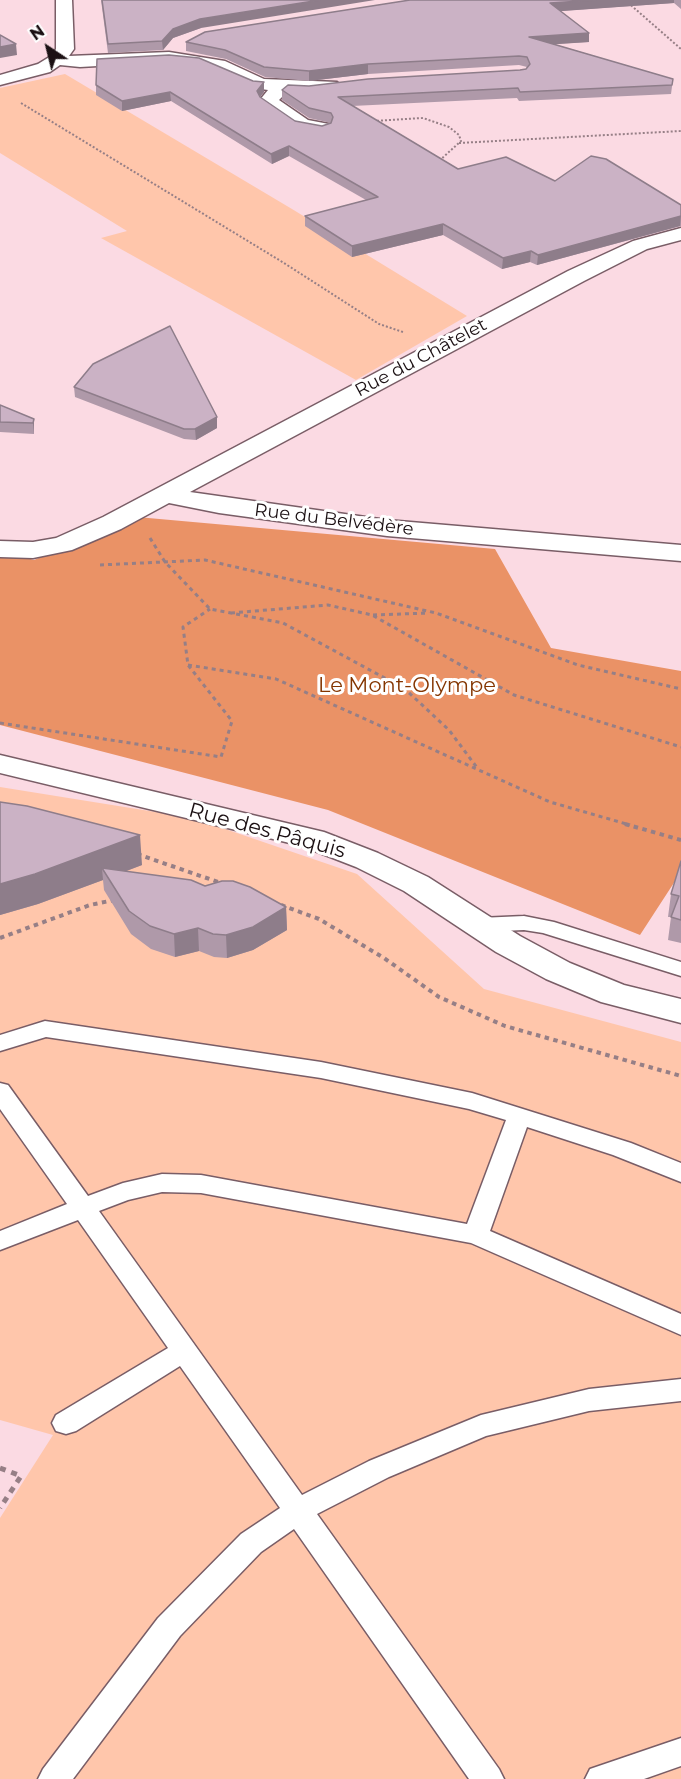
<!DOCTYPE html>
<meta charset="utf-8">
<style>
body{margin:0}
#map{position:relative;width:681px;height:1779px;overflow:hidden;background:#fbdae3;font-family:Montserrat,sans-serif}
canvas{display:block}
.north{position:absolute;left:18px;top:18px;width:60px;height:60px;-webkit-text-stroke:4px #fff;paint-order:stroke;rotate:325deg;font-size:16px;font-weight:700;line-height:24px;text-align:center;color:#1b1013}
.north::after{content:'';display:block;margin:auto;width:21px;height:27px;background:#1b1013;clip-path:polygon(50% 0,100% 100%,50% 72%,0 100%)}
</style>
<div id="map">
<canvas width="681" height="1779"></canvas>
<div class="north">N</div>
</div>
<script>
const ctx = document.querySelector('canvas').getContext('2d');
ctx.lineJoin = 'round';
function paint(path, color) { ctx.fillStyle = color; ctx.fill(path, 'evenodd'); }
const toPath = rows => new Path2D(rows.map(r => 'M' + r).join(''));
function stroke(path, color, width, dash) { ctx.strokeStyle = color; ctx.lineWidth = width; ctx.lineCap = dash ? 'butt' : 'round'; ctx.setLineDash(dash || []); ctx.stroke(path); }
function write(font, color, halo, rows, align = 'center') {
  ctx.font = font + ' Montserrat,sans-serif'; ctx.lineWidth = 6; ctx.setLineDash([]); ctx.textBaseline = 'middle'; ctx.strokeStyle = halo; ctx.fillStyle = color; for (const [text, x, y, turn = 0] of rows) {
    ctx.save(); ctx.translate(x, y); ctx.rotate((+turn || 0) * Math.PI / 180); ctx.textAlign = isNaN(turn) ? turn : align; if (halo) ctx.strokeText(text, 0, 0); ctx.fillText(text, 0, 0); ctx.restore();
  }
}
paint(toPath([
 [65,74,292,209,467,316,356,380,101,238,127,231,0,153,0,88],
 [0,787,193,818,357,874,484,989,681,1042,681,1779,0,1779,0,1518,53,1435,0,1420]
]), '#ffc6ab');
paint(toPath([
 [137,517,495,549,551,648,681,671,681,875,679,875,640,935,328,810,0,725,0,550,34,560]
]), '#ea9266');
const lane = toPath([
 [524,916,554,922,681,962,681,976,543,933,524,930,479,932,471,930,468,925,471,920,479,918,524,916],
 [45,1021,321,1062,472,1093,631,1143,681,1163,681,1182,613,1155,527,1127,490,1231,681,1314,681,1335,471,1243,201,1193,162,1192,128,1200,99,1211,302,1495,369,1461,481,1415,589,1389,681,1379,681,1401,589,1411,486,1436,389,1477,317,1514,499,1769,504,1779,469,1779,294,1529,261,1552,180,1636,73,1779,38,1779,43,1769,158,1618,241,1534,280,1508,180,1366,76,1431,66,1434,56,1431,52,1423,56,1415,168,1348,78,1220,0,1250,0,1231,67,1204,0,1109,0,1083,8,1085,88,1196,123,1183,162,1174,201,1175,467,1224,506,1120,469,1109,321,1078,46,1037,0,1051,0,1035,45,1021],
 [681,1738,681,1766,644,1779,585,1779,590,1769,681,1738]
]);
const street = toPath([
 [56,0,72,0,74,49,69,56,169,52,225,61,264,79,337,82,340,86,337,90,309,93,287,92,279,100,308,120,329,124,331,128,329,132,322,134,296,129,262,105,259,101,268,90,254,88,215,70,169,62,80,67,60,65,50,72,0,85,0,75,38,64,51,56,56,49,56,0],
 [681,228,681,240,647,249,584,281,190,492,387,520,681,545,681,561,387,536,219,513,169,503,121,529,72,550,33,558,0,557,0,541,33,542,56,538,103,517,568,271,633,241,681,228],
 [0,755,324,832,378,853,428,877,520,936,570,963,624,985,681,999,681,1023,601,1002,546,979,496,952,404,891,356,867,302,846,0,773,0,755]
]);
stroke(lane, '#795d66', 3);
stroke(street, '#795d66', 3);
stroke(toPath([
 [625,0,681,49],
 [21,103,284,263,379,324,403,332],
 [373,121,423,118,449,127,459,135,461,141,439,161],
 [459,143,681,131]
]), '#967f86', 2, [2, 2]);
stroke(toPath([
 [150,538,165,562,210,609,283,623,405,689,449,730,478,769],
 [100,565,205,560,436,613,578,665,681,689],
 [231,613,328,605,372,615,514,695,681,747],
 [373,615,429,613],
 [188,665,276,679,550,802,630,825],
 [0,723,221,757,232,721,188,665,183,627,210,609]
]), '#967f86', 3, [4, 4]);
stroke(toPath([
 [625,824,681,840],
 [137,854,221,883],
 [281,905,319,919,384,958,439,997,505,1026,681,1076],
 [0,938,90,905,114,900]
]), '#967f86', 4, [4.5, 4.5]);
stroke(toPath([
 [0,1468,21,1476,0,1508]
]), '#967f86', 5, [6, 6]);
paint(lane, '#fff');
paint(street, '#fff');
paint(toPath([
 [101,0,201,28,173,38,163,50,108,53],
 [410,0,681,0,681,9,674,3,560,11,589,42,554,44,673,79,671,94,519,101,517,98,352,106,458,169,555,181,681,205,681,226,537,265,530,262,502,269,443,235,352,257,305,226,305,216,366,200,289,156,272,164,171,101,122,111,96,95,96,85,264,92,260,97,295,121,322,126,331,123,309,118,282,100,282,90,309,86,520,70,526,69,527,67,519,65,368,74,309,81,265,77,226,59,186,51,186,42],
 [74,387,217,428,196,440,184,439,75,397],
 [0,405,34,419,34,434,0,432],
 [0,802,142,865,126,871,205,886,286,907,287,930,253,950,227,958,214,957,199,951,175,957,151,949,131,934,104,890,103,880,38,904,0,915],
 [681,861,681,943,668,940,671,917,668,917,671,894]
]), '#af99a9');
paint(toPath([
 [320,0,375,0,201,28,173,38,163,50,162,41,173,29,200,19],
 [596,0,674,0,674,3,549,12,550,3],
 [589,33,589,42,529,46,529,37],
 [16,44,17,55,0,58,0,47],
 [368,64,368,74,309,81,309,71],
 [264,82,264,92,257,101,257,91],
 [170,92,171,101,122,111,122,101],
 [289,146,289,156,272,164,271,154],
 [681,216,680,226,537,265,538,255],
 [443,224,443,235,352,257,352,246],
 [531,251,530,262,502,269,503,258],
 [217,417,217,428,196,440,195,429],
 [34,419,34,434,33,423],
 [140,835,142,865,108,878,102,868,103,880,38,904,0,915,0,884],
 [286,907,287,930,253,950,227,958,226,935],
 [198,928,199,951,175,957,174,934]
]), '#8e7d8a');
const building = toPath([
 [102,0,320,0,200,19,173,29,162,41,108,44,102,0],
 [410,0,596,0,550,3,589,33,529,37,673,79,672,85,520,92,518,88,338,97,458,169,506,157,555,181,591,156,606,159,681,205,681,216,538,255,531,251,503,258,443,224,352,246,305,216,378,197,289,146,271,154,170,92,122,101,96,85,97,59,169,55,199,58,253,81,264,82,257,91,260,97,295,121,322,126,331,123,333,117,331,113,309,108,282,90,288,85,309,86,368,79,520,70,526,69,530,64,527,57,519,56,368,64,309,71,264,67,225,50,186,42,205,32,410,0],
 [0,35,16,44,0,47,0,35],
 [170,326,217,417,195,429,184,429,74,387,93,364,170,326],
 [0,405,34,419,33,423,0,422,0,405],
 [0,802,27,806,140,835,35,874,0,884,0,802],
 [681,861,681,920,671,917,679,896,671,894,681,861],
 [102,868,191,880,205,886,222,881,233,881,250,887,286,907,253,927,226,935,213,934,198,928,174,934,150,926,129,911,102,868]
]);
paint(building, '#cbb2c5');
stroke(building, '#8e7d8a', 1.5);
write('18px', '#1b1013', '#fff', [
 ["Rue du Châtelet",421,358,-28],
 ["Rue du Belvédère",334,520,7]
]);
write('21px', '#843500', '#fff', [
 ["Le Mont-Olympe",407,686]
]);
write('21px', '#1b1013', '#fff', [
 ["Rue des Pâquis",267,831,15]
]);
</script>
